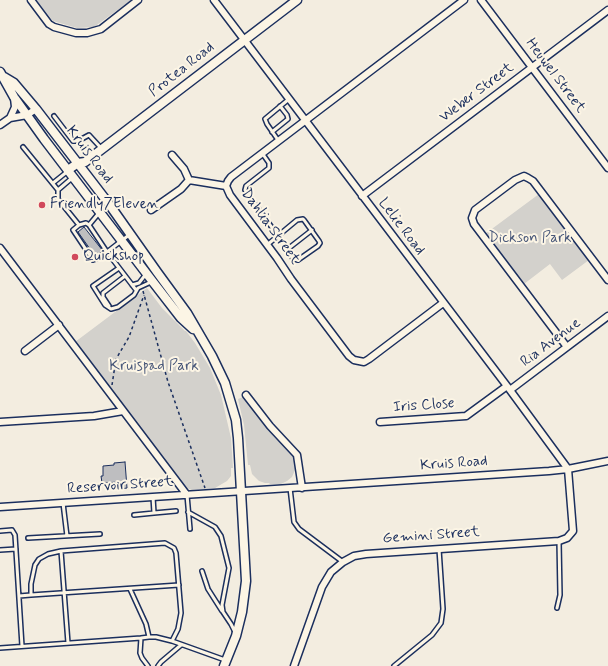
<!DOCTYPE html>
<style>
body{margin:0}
canvas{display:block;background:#f3ede0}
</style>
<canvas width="608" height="666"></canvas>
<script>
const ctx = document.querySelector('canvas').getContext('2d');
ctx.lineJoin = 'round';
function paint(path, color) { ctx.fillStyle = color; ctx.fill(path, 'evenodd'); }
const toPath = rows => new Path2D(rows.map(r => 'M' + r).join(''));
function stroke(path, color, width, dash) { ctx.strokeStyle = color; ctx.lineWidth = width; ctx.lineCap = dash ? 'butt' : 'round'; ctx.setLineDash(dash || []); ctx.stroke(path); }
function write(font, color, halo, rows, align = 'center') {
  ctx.font = font + ' Mynerve,sans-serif'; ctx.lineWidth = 4; ctx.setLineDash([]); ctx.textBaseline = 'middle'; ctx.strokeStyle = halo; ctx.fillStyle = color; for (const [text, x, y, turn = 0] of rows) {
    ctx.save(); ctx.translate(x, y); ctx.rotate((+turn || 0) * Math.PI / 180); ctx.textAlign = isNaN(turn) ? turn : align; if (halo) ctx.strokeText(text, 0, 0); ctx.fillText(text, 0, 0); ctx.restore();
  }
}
paint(toPath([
 [36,0,130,0,130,1,94,27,77,28,53,21],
 [539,194,589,260,562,280,550,264,524,284,485,234],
 [147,288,162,308,185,331,186,331,195,343,210,368,221,395,231,438,233,468,231,468,231,476,227,481,215,488,192,490,186,488,75,342],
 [243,397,275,438,286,447,293,455,295,462,295,470,292,477,287,481,281,484,270,484,269,483,265,483,259,481,252,474,250,465,248,465,244,425,238,399]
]), '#d3d1cc');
const building = toPath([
 [84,227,103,251,95,256,78,232,84,227],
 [125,462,127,488,120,489,120,482,102,483,101,476,103,476,103,466,114,465,114,463,125,462]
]);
paint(building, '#bebec0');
stroke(building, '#1b2f5e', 1);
const service = toPath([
 [54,116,73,141,78,141,89,135,101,148],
 [272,132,288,119,287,115,280,106],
 [278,140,267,124,265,119,289,99],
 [23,147,58,190,58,199,79,225],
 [262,153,269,163,269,168,246,186,245,190,278,236],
 [53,183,68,171],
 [58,190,72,178],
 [89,225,99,213],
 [129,235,107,252,89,225,86,223,79,225,73,230,93,260,96,259,107,252,136,290],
 [267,245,297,220,303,219,304,220,319,241,320,243,318,246,298,260,293,259,289,251,289,248,312,230],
 [119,268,93,286,105,305,111,309,118,307,134,295,138,288,151,282],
 [132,285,139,283,146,274],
 [109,306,103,297,103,293,125,276],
 [290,488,294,522,299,529,343,562],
 [187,495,190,529],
 [153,497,154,513,176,511],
 [63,503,67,536],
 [188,512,215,527,221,536,229,568,222,605,223,612,231,624,235,632],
 [134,515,154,513],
 [0,531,12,530,15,535,22,646],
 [28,538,100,534],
 [0,550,16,549],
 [61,551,68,643],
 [202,571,208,589,222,611],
 [130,589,146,624,149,637],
 [19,596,31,595],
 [557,608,560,595,559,541],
 [172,641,178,629,181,613,176,553,174,548,165,543,61,551,48,554,39,559,35,565,31,584,31,595,179,585],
 [0,648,141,638],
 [148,666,142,658,140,653,141,638,149,637,156,637,172,641,225,660],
 [158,666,161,662,181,645],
 [394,666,432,635,441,623,443,609,439,549]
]);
const minor = toPath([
 [31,0,49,24,54,27,76,33,87,33,101,29,138,0],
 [214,0,507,386,568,469],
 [481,0,608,168],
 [10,118,15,107,14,98],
 [0,125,10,118,27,115,36,109],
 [172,155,184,169,189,180],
 [189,180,226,186],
 [362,196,608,10],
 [151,210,181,189,189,180],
 [0,248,187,495],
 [443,303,369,359,364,362,354,360,349,356,291,279,277,258,230,195,226,186,228,181,231,177,464,0],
 [567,347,474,224,472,218,475,210,515,180,524,176,528,178,533,181,608,280],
 [25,351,59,325],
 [510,390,608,316],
 [246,395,270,426,297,455,302,488],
 [0,422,94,416,123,411],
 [380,422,466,416,507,386],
 [0,507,549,471,568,469,608,461],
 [294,666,322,587,331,572,343,562,354,556,366,554,559,541,567,538,573,531,568,469]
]);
const tertiary = toPath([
 [0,72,14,97,44,139,153,282,181,318,193,329],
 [4,77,14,83,36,109,109,204,157,272,187,313,212,356,225,383,236,420,238,438,246,581,242,612,236,636,224,666],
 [68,170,78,163,85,162,297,0]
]);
stroke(service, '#1b2f5e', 6);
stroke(minor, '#1b2f5e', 9);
stroke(tertiary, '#1b2f5e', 11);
stroke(toPath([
 [143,291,168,382,205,488],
 [112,385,116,359,129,337,144,295]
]), '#1b2f5e', 1.5, [3, 3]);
stroke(service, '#fcf5e5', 3);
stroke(minor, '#fcf5e5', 6);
stroke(tertiary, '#fcf5e5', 8);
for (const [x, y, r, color] of [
 [42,205,4,"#d1495b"],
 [75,257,4,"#d1495b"]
]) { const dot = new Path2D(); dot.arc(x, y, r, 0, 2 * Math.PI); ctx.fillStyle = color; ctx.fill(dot); stroke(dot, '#fcf5e5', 1.5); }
write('15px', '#1b2f5e', '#fcf5e5', [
 ["Protea Road",182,70,-38],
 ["Heuwel Street",555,76,53],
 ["Weber Street",477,93,-37],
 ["Kruis Road",89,155,53],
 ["Dahlia Street",270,227,54],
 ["Lelie Road",401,227,53],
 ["Ria Avenue",551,343,-37],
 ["Iris Close",424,406,-4],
 ["Kruis Road",454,464,-4],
 ["Reservoir Street",120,486,-4],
 ["Gemini Street",431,536,-4]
]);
write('15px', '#1b2f5e', '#fcf5e5', [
 ["Friendly7Eleven",50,205],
 ["Quickshop",83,257]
], 'left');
write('15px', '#49587a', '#fcf5e5', [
 ["Dickson Park",530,239],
 ["Kruispad Park",154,367]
]);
</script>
